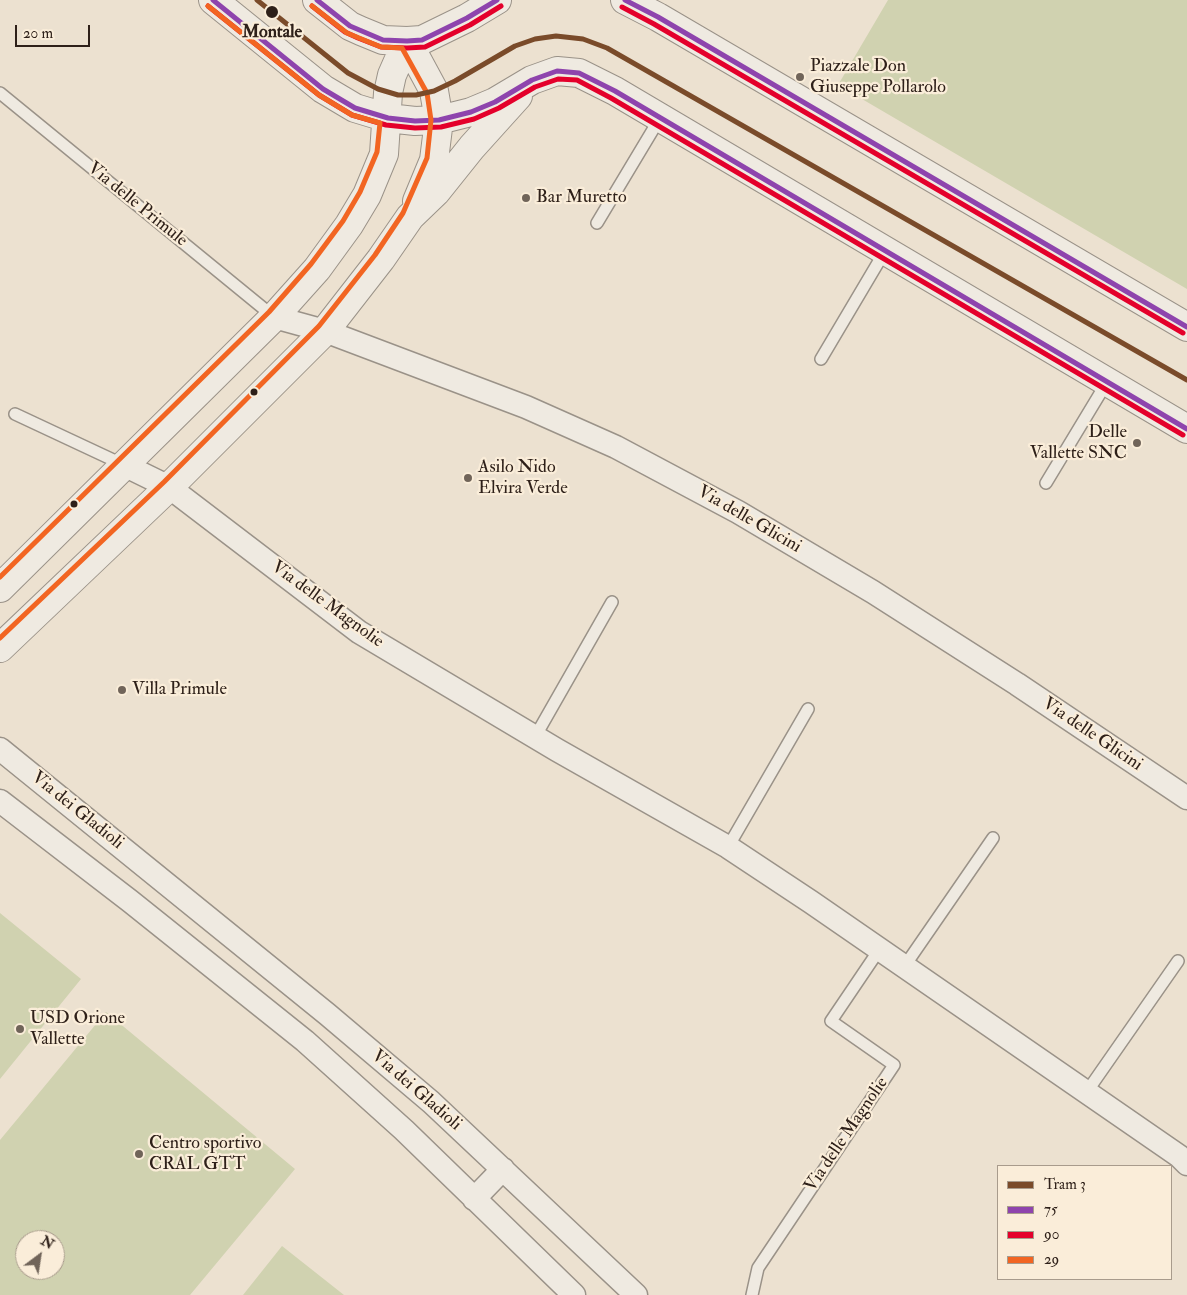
<!DOCTYPE html>
<style>
body{margin:0}
#map{position:relative;width:1187px;height:1295px;overflow:hidden;background:#ece1d0;font-family:"IM FELL Double Pica",serif}
canvas{display:block}
.legend{position:absolute;left:997px;top:1165px;width:175px;height:115px;box-sizing:border-box;background:#faedd9;border:1px solid #a89b8c;margin:0;padding:6px 9px;list-style:none;font-size:15px;color:#2e2019}
.legend li{display:flex;align-items:center;gap:10px;height:25px}
.legend b{width:25px;border:1px solid #a89b8c}
.north{position:absolute;left:15px;top:1230px;width:50px;height:50px;box-sizing:border-box;background:#faedd9;border:1px solid #a89b8c;border-radius:50%;rotate:31deg;font-size:14px;font-weight:700;line-height:20px;text-align:center;color:#2e2019}
.north::after{content:'';display:block;margin:auto;width:18px;height:22px;background:#706459;clip-path:polygon(50% 0,100% 100%,50% 72%,0 100%)}
.scale{position:absolute;left:15px;top:25px;width:75px;height:22px;box-sizing:border-box;border:2px solid #2e2019;border-top:0;padding-left:6px;font-size:15px;line-height:18px;white-space:nowrap;color:#2e2019;-webkit-text-stroke:4px #faedd9;paint-order:stroke}
</style>
<div id="map">
<canvas width="1187" height="1295"></canvas>
<ul class="legend">
<li><b style="height:6px;background:#7a4b2a"></b>Tram 3</li>
<li><b style="height:6px;background:#8e44ad"></b>75</li>
<li><b style="height:6px;background:#e4002b"></b>90</li>
<li><b style="height:6px;background:#f26522"></b>29</li>
</ul>
<div class="north">N</div>
<div class="scale">20 m</div>
</div>
<script>
const ctx = document.querySelector('canvas').getContext('2d');
ctx.lineJoin = 'round';
function paint(path, color) { ctx.fillStyle = color; ctx.fill(path, 'evenodd'); }
const toPath = rows => new Path2D(rows.map(r => 'M' + r).join(''));
function stroke(path, color, width, dash) { ctx.strokeStyle = color; ctx.lineWidth = width; ctx.lineCap = dash ? 'butt' : 'round'; ctx.setLineDash(dash || []); ctx.stroke(path); }
function write(font, color, halo, rows, align = 'center') {
  ctx.font = font + ' "IM FELL Double Pica",serif'; ctx.lineWidth = 4.5; ctx.setLineDash([]); ctx.textBaseline = 'middle'; ctx.strokeStyle = halo; ctx.fillStyle = color; for (const [text, x, y, turn = 0] of rows) {
    ctx.save(); ctx.translate(x, y); ctx.rotate((+turn || 0) * Math.PI / 180); ctx.textAlign = isNaN(turn) ? turn : align; if (halo) ctx.strokeText(text, 0, 0); ctx.fillText(text, 0, 0); ctx.restore();
  }
}
paint(toPath([
 [888,0,1187,0,1187,289,838,85],
 [0,913,81,979,0,1079],
 [106,1012,295,1169,190,1295,0,1295,0,1140],
 [25,1240,55,1240,55,1270,25,1270],
 [282,1246,344,1295,243,1295]
]), '#d0d2b0');
const service = toPath([
 [0,93,274,317],
 [597,223,660,118],
 [821,359,885,251],
 [15,414,124,465],
 [1046,483,1107,382],
 [535,737,612,602],
 [728,847,808,709],
 [904,967,993,838],
 [1086,1093,1178,961],
 [752,1295,758,1268,894,1065,831,1021,879,950]
]);
const minor = toPath([
 [274,317,325,331,526,407,616,447,738,512,873,592,1017,684,1187,798],
 [124,465,169,487,359,632,557,750,728,847,811,902,1179,1156,1187,1164],
 [0,749,327,1014,431,1102,636,1295],
 [0,801,130,901,305,1041,404,1130,574,1295],
 [474,1199,503,1169]
]);
const tertiary = toPath([
 [213,0,323,89,355,108,388,118,415,121,439,120,471,112,495,102,532,80,557,71,579,73,615,91,1187,429],
 [317,0,350,26,361,31,383,40,407,41,422,40,467,18,497,0],
 [625,0,658,17,1187,327],
 [407,41,434,91,439,120,434,160,417,201],
 [0,588,274,317,317,269,349,225,367,195,384,154,388,93,392,75,407,41],
 [0,648,169,487,325,331,381,259,410,217,436,192,472,147,518,96]
]);
stroke(service, '#9a9288', 14);
stroke(minor, '#9a9288', 25);
stroke(tertiary, '#9a9288', 30);
stroke(service, '#efeae1', 11);
stroke(minor, '#efeae1', 22);
stroke(tertiary, '#efeae1', 28);
stroke(toPath([
 [213,0,323,89,355,108,388,118,415,121,439,120,471,112,495,102,532,80,557,71,579,73,615,91,1187,429],
 [317,0,350,26,383,40,407,41,422,40,467,18,497,0],
 [625,0,658,17,1187,327]
]), '#8e44ad', 5);
stroke(toPath([
 [208,6,319,95,352,115,386,125,415,128,441,127,474,119,499,108,535,87,558,79,577,80,611,98,1183,435],
 [312,6,345,32,358,38,381,47,407,48,425,47,470,25,501,6],
 [622,7,654,24,1183,333]
]), '#e4002b', 5);
stroke(toPath([
 [0,577,269,312,311,264,343,221,360,192,377,152,380,123,352,115,319,95,208,6],
 [0,638,164,482,319,326,375,255,403,213,427,158,431,120,427,93,402,48,381,47,347,33,312,6]
]), '#f26522', 5);
stroke(toPath([
 [257,0,348,73,378,89,398,95,416,95,434,91,455,81,515,46,535,39,556,36,583,39,607,48,1187,380]
]), '#7a4b2a', 5);
for (const [x, y, r, color] of [
 [272,12,7,"#2e2019"],
 [800,77,5,"#706459"],
 [526,198,5,"#706459"],
 [254,392,4.5,"#2e2019"],
 [1137,443,5,"#706459"],
 [468,478,5,"#706459"],
 [74,504,4.5,"#2e2019"],
 [122,690,5,"#706459"],
 [20,1029,5,"#706459"],
 [139,1154,5,"#706459"]
]) { const dot = new Path2D(); dot.arc(x, y, r, 0, 2 * Math.PI); ctx.fillStyle = color; ctx.fill(dot); stroke(dot, '#faedd9', 2); }
write('bold 18px', '#2e2019', '#faedd9', [
 ["Montale",272,33]
]);
write('18px', '#2e2019', '#faedd9', [
 ["Piazzale Don",810,67],
 ["Giuseppe Pollarolo",810,88],
 ["Bar Muretto",536,198],
 ["Delle",1127,433,"right"],
 ["Vallette SNC",1127,454,"right"],
 ["Asilo Nido",478,468],
 ["Elvira Verde",478,489],
 ["Villa Primule",132,690],
 ["USD Orione",30,1019],
 ["Vallette",30,1040],
 ["Centro sportivo",149,1144],
 ["CRAL GTT",149,1165]
], 'left');
write('18px', '#2e2019', '#faedd9', [
 ["Via delle Primule",137,205,39],
 ["Via delle Glicini",749,520,30],
 ["Via delle Magnolie",327,605,36],
 ["Via delle Glicini",1092,735,34],
 ["Via dei Gladioli",77,811,39],
 ["Via dei Gladioli",416,1091,41],
 ["Via delle Magnolie",847,1135,-56]
]);
</script>
